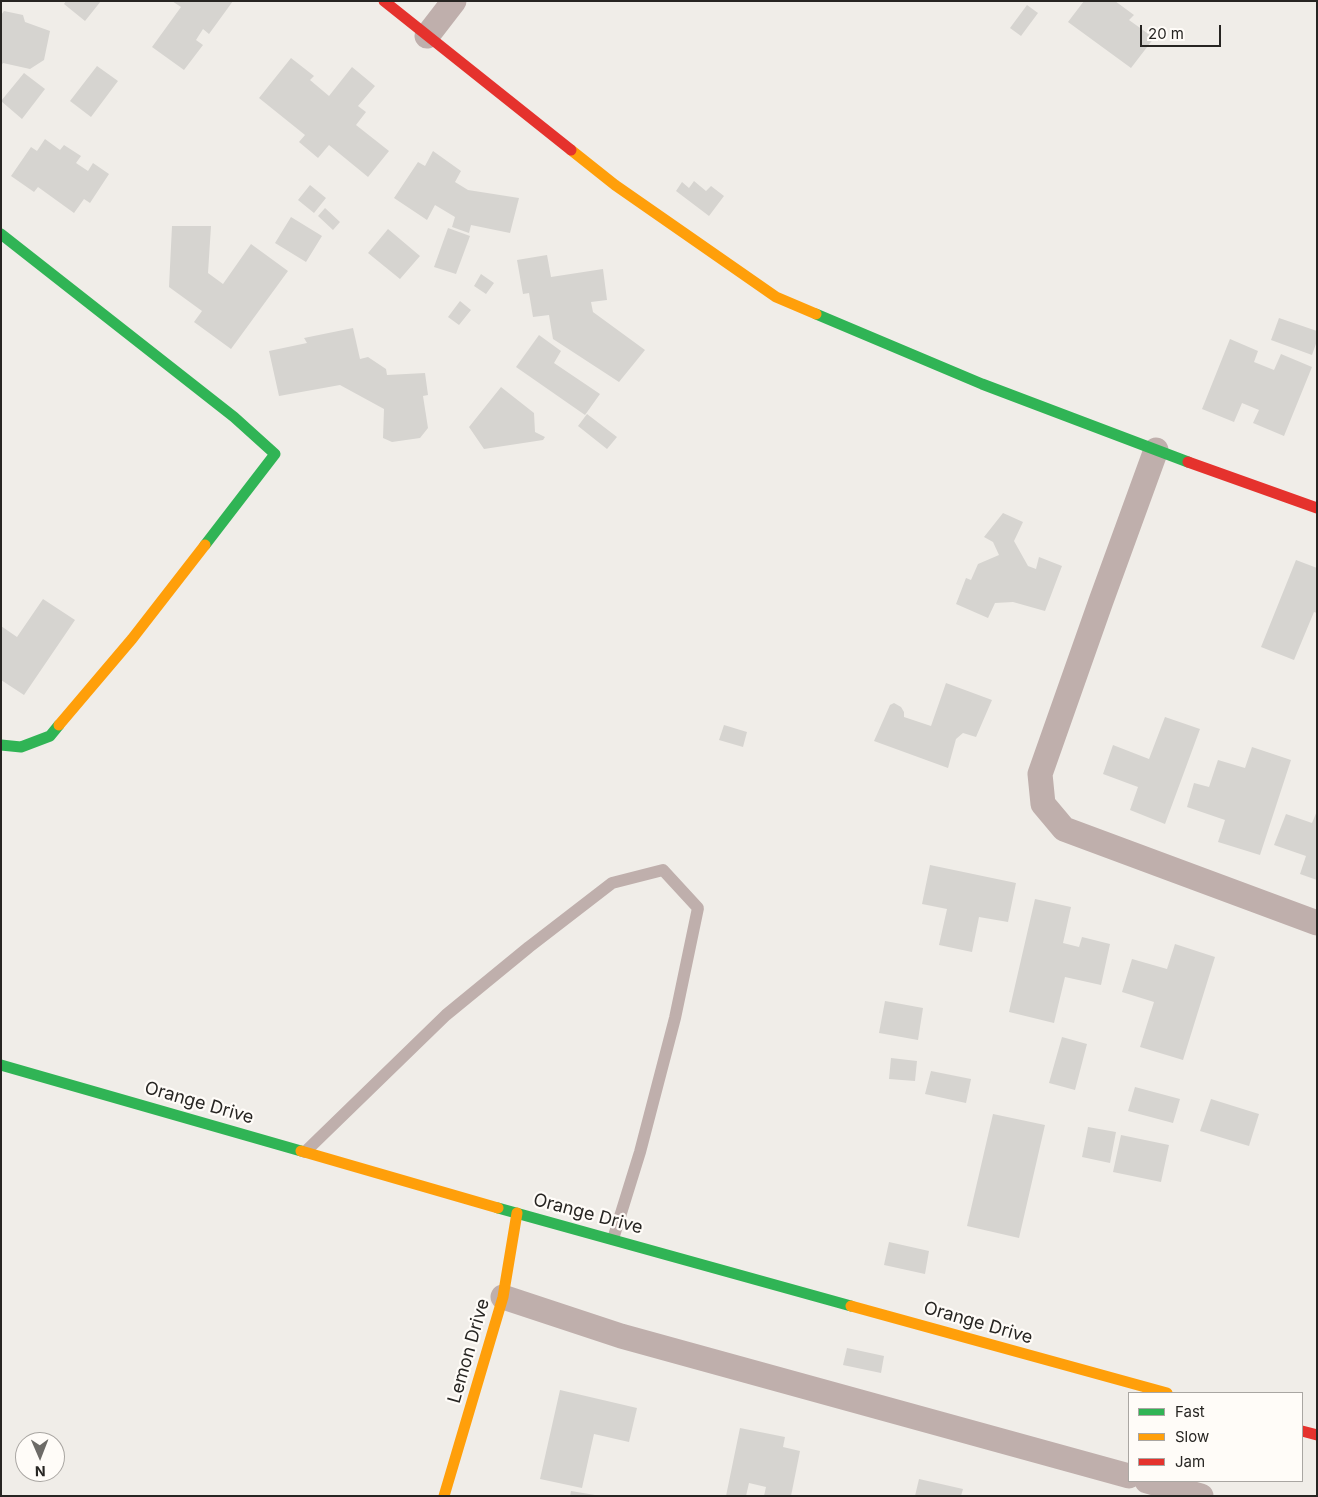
<!DOCTYPE html>
<style>
body{margin:0}
#map{position:relative;width:1318px;height:1497px;overflow:hidden;background:#f0ede8;font-family:Inter,sans-serif}
canvas{display:block}
.frame{position:absolute;inset:0;border:2px solid #272522;pointer-events:none}
.legend{position:absolute;left:1128px;top:1392px;width:175px;height:90px;box-sizing:border-box;background:#fffcf8;border:1px solid #a9a6a2;margin:0;padding:6px 9px;list-style:none;font-size:15px;color:#272522}
.legend li{display:flex;align-items:center;gap:10px;height:25px}
.legend b{width:25px;border:1px solid #a9a6a2}
.north{position:absolute;left:15px;top:1432px;width:50px;height:50px;box-sizing:border-box;background:#fffcf8;border:1px solid #a9a6a2;border-radius:50%;rotate:179deg;font-size:14px;font-weight:700;line-height:20px;text-align:center;color:#272522}
.north::after{content:'';display:block;margin:auto;width:18px;height:22px;background:#6d6b67;clip-path:polygon(50% 0,100% 100%,50% 72%,0 100%)}
.scale{position:absolute;left:1140px;top:25px;width:81px;height:22px;box-sizing:border-box;border:2px solid #272522;border-top:0;padding-left:6px;font-size:15px;line-height:18px;white-space:nowrap;color:#272522;-webkit-text-stroke:4px #fffcf8;paint-order:stroke}
</style>
<div id="map">
<canvas width="1318" height="1497"></canvas>
<div class="frame"></div>
<ul class="legend">
<li><b style="height:6px;background:#30b455"></b>Fast</li>
<li><b style="height:6px;background:#ff9f0a"></b>Slow</li>
<li><b style="height:6px;background:#e5322d"></b>Jam</li>
</ul>
<div class="north">N</div>
<div class="scale">20 m</div>
</div>
<script>
const ctx = document.querySelector('canvas').getContext('2d');
ctx.lineJoin = 'round';
function paint(path, color) { ctx.fillStyle = color; ctx.fill(path, 'evenodd'); }
const toPath = rows => new Path2D(rows.map(r => 'M' + r).join(''));
function stroke(path, color, width, dash) { ctx.strokeStyle = color; ctx.lineWidth = width; ctx.lineCap = dash ? 'butt' : 'round'; ctx.setLineDash(dash || []); ctx.stroke(path); }
function write(font, color, halo, rows, align = 'center') {
  ctx.font = font + ' Inter,sans-serif'; ctx.lineWidth = 4.5; ctx.setLineDash([]); ctx.textBaseline = 'middle'; ctx.strokeStyle = halo; ctx.fillStyle = color; for (const [text, x, y, turn = 0] of rows) {
    ctx.save(); ctx.translate(x, y); ctx.rotate((+turn || 0) * Math.PI / 180); ctx.textAlign = isNaN(turn) ? turn : align; if (halo) ctx.strokeText(text, 0, 0); ctx.fillText(text, 0, 0); ctx.restore();
  }
}
paint(toPath([
 [66,1,101,1,85,21,64,4],
 [172,1,233,1,209,34,203,29,196,40,203,45,184,70,152,47,181,7],
 [1084,1,1115,1,1134,15,1129,20,1154,38,1131,68,1068,22],
 [1027,5,1038,13,1021,36,1010,28],
 [4,11,23,15,25,22,50,31,44,60,30,69,3,63,1,66,1,15],
 [291,58,314,76,310,80,329,96,352,67,375,86,358,106,366,112,356,125,389,151,368,177,329,145,318,158,299,142,305,135,259,98],
 [97,66,118,81,91,117,70,101],
 [24,73,45,89,22,119,1,101],
 [45,139,60,150,64,145,81,156,76,163,88,171,93,163,109,174,90,203,84,199,74,213,38,187,34,192,11,176,31,147,37,151],
 [433,151,461,171,455,182,468,190,519,198,510,233,471,225,469,233,452,227,455,217,435,205,427,220,394,198,418,162,425,166],
 [694,181,706,191,711,186,724,196,709,216,676,191,682,182,689,188],
 [310,185,326,198,314,213,298,200],
 [325,208,340,222,333,230,318,216],
 [291,217,322,236,306,262,275,243],
 [172,226,211,226,208,273,223,284,251,244,288,271,231,349,194,322,202,311,169,287],
 [448,228,470,236,456,274,434,267],
 [388,229,420,256,400,279,368,253],
 [547,255,551,277,603,269,607,300,591,302,593,312,645,350,619,382,553,339,549,315,533,317,529,293,523,294,517,260],
 [481,274,494,283,486,294,474,286],
 [460,301,471,310,459,325,448,317],
 [1279,318,1317,331,1317,341,1312,355,1271,340],
 [353,328,360,359,368,357,386,369,387,375,425,373,428,395,423,396,428,428,420,438,392,442,383,438,384,409,340,385,279,396,269,351,307,343,304,338],
 [539,335,561,351,554,363,600,394,585,415,516,367],
 [1230,339,1258,351,1254,362,1274,370,1281,354,1312,367,1284,436,1253,423,1259,410,1242,403,1234,422,1202,409],
 [501,387,534,413,535,432,545,437,543,440,484,449,469,427],
 [587,414,617,437,607,449,578,426],
 [1003,513,1023,522,1014,541,1028,566,1036,569,1039,557,1062,566,1045,611,1013,602,995,603,988,618,956,604,966,578,971,580,978,564,999,555,993,542,984,537],
 [1296,560,1317,568,1317,613,1314,612,1294,660,1261,647],
 [43,599,75,620,24,695,1,680,1,626,17,637],
 [946,683,992,700,976,737,963,733,956,739,948,768,874,741,890,705,894,703,901,707,904,712,904,717,931,726],
 [1165,717,1200,729,1165,824,1130,810,1138,787,1103,774,1113,745,1149,759],
 [724,725,747,732,743,747,719,740],
 [1252,747,1291,760,1260,855,1218,842,1225,820,1187,807,1194,783,1209,787,1218,760,1245,768],
 [1317,811,1317,880,1300,874,1306,856,1274,845,1286,814,1312,823],
 [930,865,1016,883,1008,922,979,917,972,952,939,945,947,909,922,904],
 [1035,899,1071,907,1063,943,1079,947,1082,937,1110,944,1101,985,1065,977,1054,1023,1009,1012],
 [1175,944,1215,957,1183,1060,1140,1047,1154,1002,1122,992,1132,959,1167,969],
 [885,1001,923,1008,918,1040,879,1033],
 [1062,1037,1087,1044,1075,1090,1049,1083],
 [891,1058,917,1061,915,1081,889,1079],
 [931,1071,971,1079,966,1103,925,1094],
 [1135,1087,1180,1099,1173,1123,1128,1111],
 [1211,1099,1259,1114,1249,1146,1200,1131],
 [993,1114,1045,1125,1019,1238,967,1226],
 [1088,1127,1116,1132,1110,1163,1082,1157],
 [1121,1135,1169,1145,1161,1182,1113,1172],
 [889,1242,929,1251,925,1274,884,1265],
 [847,1348,884,1356,881,1373,843,1365],
 [560,1390,637,1408,629,1442,594,1434,582,1488,540,1479],
 [740,1428,785,1437,783,1447,800,1451,791,1496,764,1496,766,1487,749,1483,746,1496,726,1496],
 [919,1479,963,1489,961,1496,915,1496],
 [571,1491,595,1495,595,1496,570,1496]
]), '#d6d4d0');
stroke(toPath([
 [305,1152,446,1015,529,947,612,883,663,870,698,908,675,1018,640,1152,613,1239]
]), '#bfafac', 12);
stroke(toPath([
 [427,36,454,1],
 [1156,450,1101,601,1040,774,1043,804,1064,829,1317,923],
 [503,1297,621,1336,1129,1476],
 [1147,1481,1201,1496]
]), '#bfafac', 25);
stroke(toPath([
 [1,234,234,417,275,454,205,545],
 [816,314,982,384,1188,462],
 [1,745,21,747,50,736,59,725],
 [1,1065,301,1151],
 [498,1208,851,1306]
]), '#30b455', 11);
stroke(toPath([
 [571,150,615,185,776,297,816,314],
 [59,725,132,639,205,545],
 [301,1151,498,1208],
 [851,1306,1167,1393],
 [444,1496,503,1297,517,1213]
]), '#ff9f0a', 11);
stroke(toPath([
 [384,1,571,150],
 [1188,462,1317,508],
 [1302,1431,1317,1435]
]), '#e5322d', 11);
write('18px', '#272522', '#fffcf8', [
 ["Orange Drive",199,1103,16],
 ["Orange Drive",588,1214,15],
 ["Orange Drive",978,1323,16],
 ["Lemon Drive",469,1351,-74]
]);
</script>
